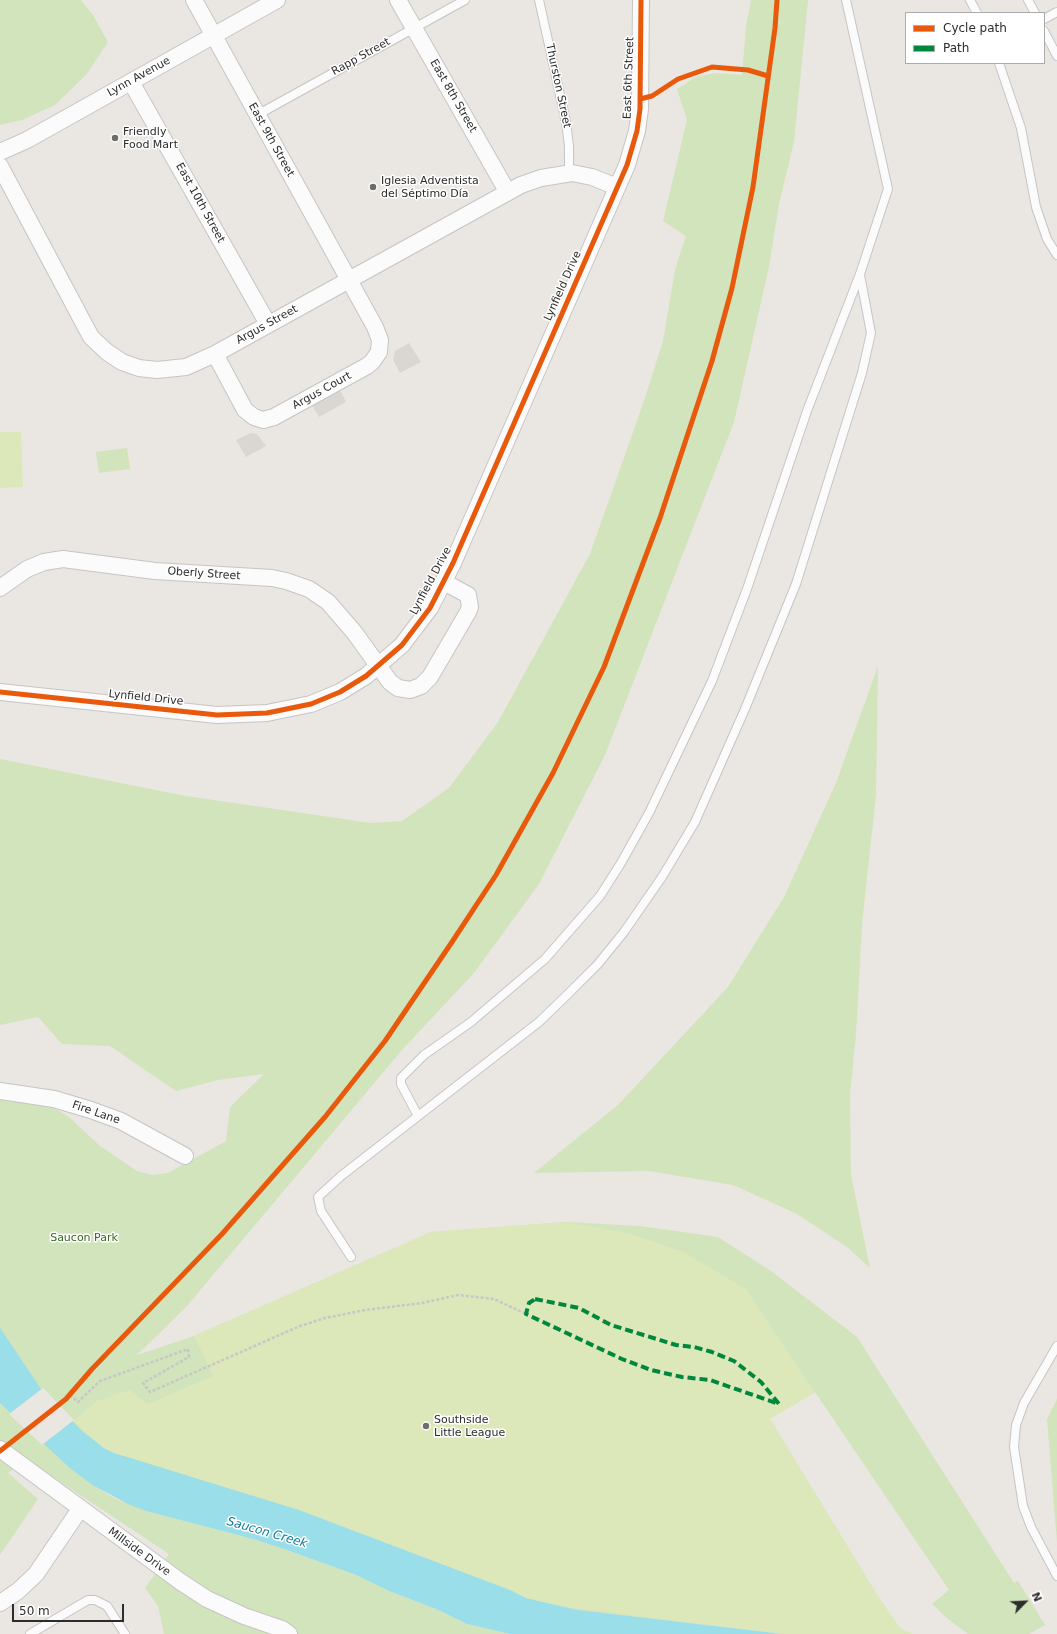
<!DOCTYPE html>
<meta charset="utf-8">
<style>
body{margin:0}
#map{position:relative;width:1057px;height:1634px;overflow:hidden;background:#eae6e2;font-family:"DejaVu Sans",sans-serif}
canvas{display:block}
.legend{position:absolute;left:905px;top:12px;width:140px;height:52px;box-sizing:border-box;background:#fff;border:1px solid #ababab;margin:0;padding:5px 7px;list-style:none;font-size:12px;color:#2c2c2c}
.legend li{display:flex;align-items:center;gap:8px;height:20px}
.legend b{width:20px;border:1px solid #ababab}
.north{position:absolute;left:1005px;top:1582px;width:40px;height:40px;-webkit-text-stroke:3px #fff;paint-order:stroke;rotate:66deg;font-size:11px;font-weight:700;line-height:16px;text-align:center;color:#2c2c2c}
.north::after{content:'';display:block;margin:auto;width:14px;height:18px;background:#2c2c2c;clip-path:polygon(50% 0,100% 100%,50% 72%,0 100%)}
.scale{position:absolute;left:12px;top:1604px;width:112px;height:18px;box-sizing:border-box;border:2px solid #2c2c2c;border-top:0;padding-left:5px;font-size:12px;line-height:14px;white-space:nowrap;color:#2c2c2c;-webkit-text-stroke:3px #fff;paint-order:stroke}
</style>
<div id="map">
<canvas width="1057" height="1634"></canvas>
<ul class="legend">
<li><b style="height:5px;background:#e8590c"></b>Cycle path</li>
<li><b style="height:5px;background:#00873e"></b>Path</li>
</ul>
<div class="north">N</div>
<div class="scale">50 m</div>
</div>
<script>
const ctx = document.querySelector('canvas').getContext('2d');
ctx.lineJoin = 'round';
function paint(path, color) { ctx.fillStyle = color; ctx.fill(path, 'evenodd'); }
const toPath = rows => new Path2D(rows.map(r => 'M' + r).join(''));
function stroke(path, color, width, dash) { ctx.strokeStyle = color; ctx.lineWidth = width; ctx.lineCap = dash ? 'butt' : 'round'; ctx.setLineDash(dash || []); ctx.stroke(path); }
function write(font, color, halo, rows, align = 'center') {
  ctx.font = font + ' "DejaVu Sans",sans-serif'; ctx.lineWidth = 3; ctx.setLineDash([]); ctx.textBaseline = 'middle'; ctx.strokeStyle = halo; ctx.fillStyle = color; for (const [text, x, y, turn = 0] of rows) {
    ctx.save(); ctx.translate(x, y); ctx.rotate((+turn || 0) * Math.PI / 180); ctx.textAlign = isNaN(turn) ? turn : align; if (halo) ctx.strokeText(text, 0, 0); ctx.fillText(text, 0, 0); ctx.restore();
  }
}
paint(toPath([
 [0,0,81,0,93,15,108,42,86,75,55,105,22,120,0,125],
 [751,0,808,0,794,141,779,204,769,267,734,422,605,755,539,884,474,973,402,1050,187,1306,137,1355,194,1336,431,1232,566,1222,640,1226,718,1237,771,1271,857,1337,1014,1583,1018,1581,1045,1625,1029,1634,968,1634,948,1619,932,1604,949,1590,815,1392,770,1419,879,1598,900,1628,912,1634,782,1634,578,1610,526,1598,510,1590,299,1510,125,1457,94,1441,94,1486,114,1498,146,1511,253,1539,287,1550,356,1575,389,1591,436,1609,467,1624,510,1634,164,1634,158,1606,145,1588,169,1554,26,1459,8,1473,38,1499,0,1555,0,1095,45,1103,69,1117,100,1146,137,1171,153,1175,168,1173,226,1141,230,1107,264,1074,218,1080,176,1091,110,1046,62,1044,38,1017,0,1025,0,759,186,796,371,823,402,821,449,788,498,722,590,554,644,401,663,341,675,270,686,236,663,221,687,120,677,89,696,77,715,73,742,75,746,26],
 [127,448,130,469,99,473,96,452],
 [878,666,876,795,862,924,856,1035,850,1095,851,1175,870,1268,847,1247,797,1214,733,1185,649,1171,534,1173,618,1105,728,987,784,897,836,783],
 [1057,1399,1057,1542,1047,1419]
]), '#d1e4bc');
paint(toPath([
 [0,432,21,432,23,487,0,488],
 [566,1222,631,1234,683,1252,746,1289,815,1392,770,1419,879,1598,900,1628,912,1634,782,1634,558,1606,526,1598,510,1590,299,1510,114,1453,94,1441,73,1421,97,1401,130,1390,148,1404,213,1376,194,1336,431,1232]
]), '#dce8ba');
paint(toPath([
 [409,343,421,362,400,373,393,360,395,351],
 [337,391,341,392,346,402,319,417,313,407,314,403],
 [251,433,257,434,266,446,246,457,236,440]
]), '#dad6d2');
paint(toPath([
 [0,1328,41,1389,82,1431,104,1448,114,1453,299,1510,510,1590,526,1598,543,1602,578,1610,782,1634,510,1634,467,1624,436,1609,389,1591,356,1575,287,1550,253,1539,146,1511,130,1505,94,1486,71,1469,0,1403]
]), '#99dee8');
paint(toPath([
 [43,1388,74,1420,42,1445,9,1414]
]), '#eae6e2');
const lane = toPath([
 [539,0,566,122,569,146,569,174],
 [970,0,977,13],
 [1028,0,1035,13],
 [1044,19,1057,12],
 [1044,31,1057,56],
 [999,63,1021,128,1036,207,1047,239,1057,255],
 [257,115,465,0],
 [418,1116,401,1084,401,1078,424,1055,471,1022,545,959,600,896,621,863,649,813,712,681,747,589,807,411,860,274,888,189,846,0],
 [351,1257,321,1211,318,1197,341,1176,539,1022,566,996,598,964,624,932,662,877,695,822,745,709,796,584,862,373,871,333,860,275],
 [1057,1346,1024,1403,1016,1425,1014,1447,1023,1506,1031,1527,1057,1576],
 [30,1634,88,1600,95,1600,107,1606,125,1634]
]);
const street = toPath([
 [194,0,375,327,380,340,379,352,372,362,367,366,274,417,263,420,254,417,245,410,215,354],
 [398,0,507,191],
 [131,82,268,324],
 [0,152,27,140,277,0],
 [0,166,91,337,107,352,122,362,139,368,157,370,186,367,215,354,521,185,541,178,572,173,592,177,617,187],
 [0,588,27,569,44,562,63,559,155,571,272,578,286,581,309,589,328,602,354,632,390,682,398,688,410,690,421,686,430,677,468,612,470,607,468,595,444,582],
 [0,692,217,715,267,713,311,704,340,692,366,676,402,645,430,608,453,563,627,165,637,131,640,109,641,0],
 [0,1091,54,1099,91,1110,121,1121,185,1156],
 [0,1449,181,1582,207,1599,244,1616,282,1629,289,1634],
 [0,1603,18,1591,36,1574,80,1509]
]);
stroke(lane, '#c6c5c5', 10);
stroke(street, '#c6c5c5', 18);
stroke(toPath([
 [70,1395,78,1402,100,1381,188,1349,189,1357,143,1383,150,1392,300,1326,325,1318,365,1310,422,1303,458,1295,494,1299,526,1314]
]), '#c7c7c6', 2.5, [3, 2]);
stroke(lane, '#fcfbfb', 8);
stroke(street, '#fcfbfb', 16);
stroke(toPath([
 [535,1299,579,1308,611,1325,676,1345,694,1347,712,1352,734,1361,761,1382,779,1404,710,1380,682,1377,651,1370,622,1359,526,1314,529,1303,535,1299]
]), '#00873e', 4, [8, 4]);
stroke(toPath([
 [640,99,652,96,678,79,712,67,748,70,768,76],
 [0,692,217,715,267,713,311,704,340,692,366,676,402,645,430,608,453,563,627,165,637,131,640,109,641,0],
 [0,1451,66,1399,92,1369,222,1234,325,1117,385,1041,452,942,496,875,553,773,604,667,660,518,712,361,732,288,753,187,775,28,777,0]
]), '#e8590c', 5);
for (const [x, y, r, color] of [
 [115,138,4,"#6e6d6c"],
 [373,187,4,"#6e6d6c"],
 [426,1426,4,"#6e6d6c"]
]) { const dot = new Path2D(); dot.arc(x, y, r, 0, 2 * Math.PI); ctx.fillStyle = color; ctx.fill(dot); stroke(dot, '#fff', 1.5); }
write('11px', '#2c2c2c', '#fff', [
 ["Rapp Street",361,57,-29],
 ["Lynn Avenue",139,77,-29],
 ["East 6th Street",629,78,-88],
 ["Thurston Street",558,86,78],
 ["East 8th Street",453,96,60],
 ["East 9th Street",271,140,61],
 ["East 10th Street",200,203,61],
 ["Lynfield Drive",563,286,-66],
 ["Argus Street",267,325,-29],
 ["Argus Court",322,391,-29],
 ["Oberly Street",204,574,4],
 ["Lynfield Drive",431,581,-62],
 ["Lynfield Drive",146,698,6],
 ["Fire Lane",96,1113,19],
 ["Millside Drive",139,1552,36]
]);
write('11px', '#2c2c2c', '#fff', [
 ["Friendly",123,132],
 ["Food Mart",123,145],
 ["Iglesia Adventista",381,181],
 ["del Séptimo Día",381,194],
 ["Southside",434,1420],
 ["Little League",434,1433]
], 'left');
write('11px', '#36681d', '#fff', [
 ["Saucon Park",84,1238]
]);
write('italic 12px', '#127c9a', '#fff', [
 ["Saucon Creek",267,1533,16]
]);
</script>
